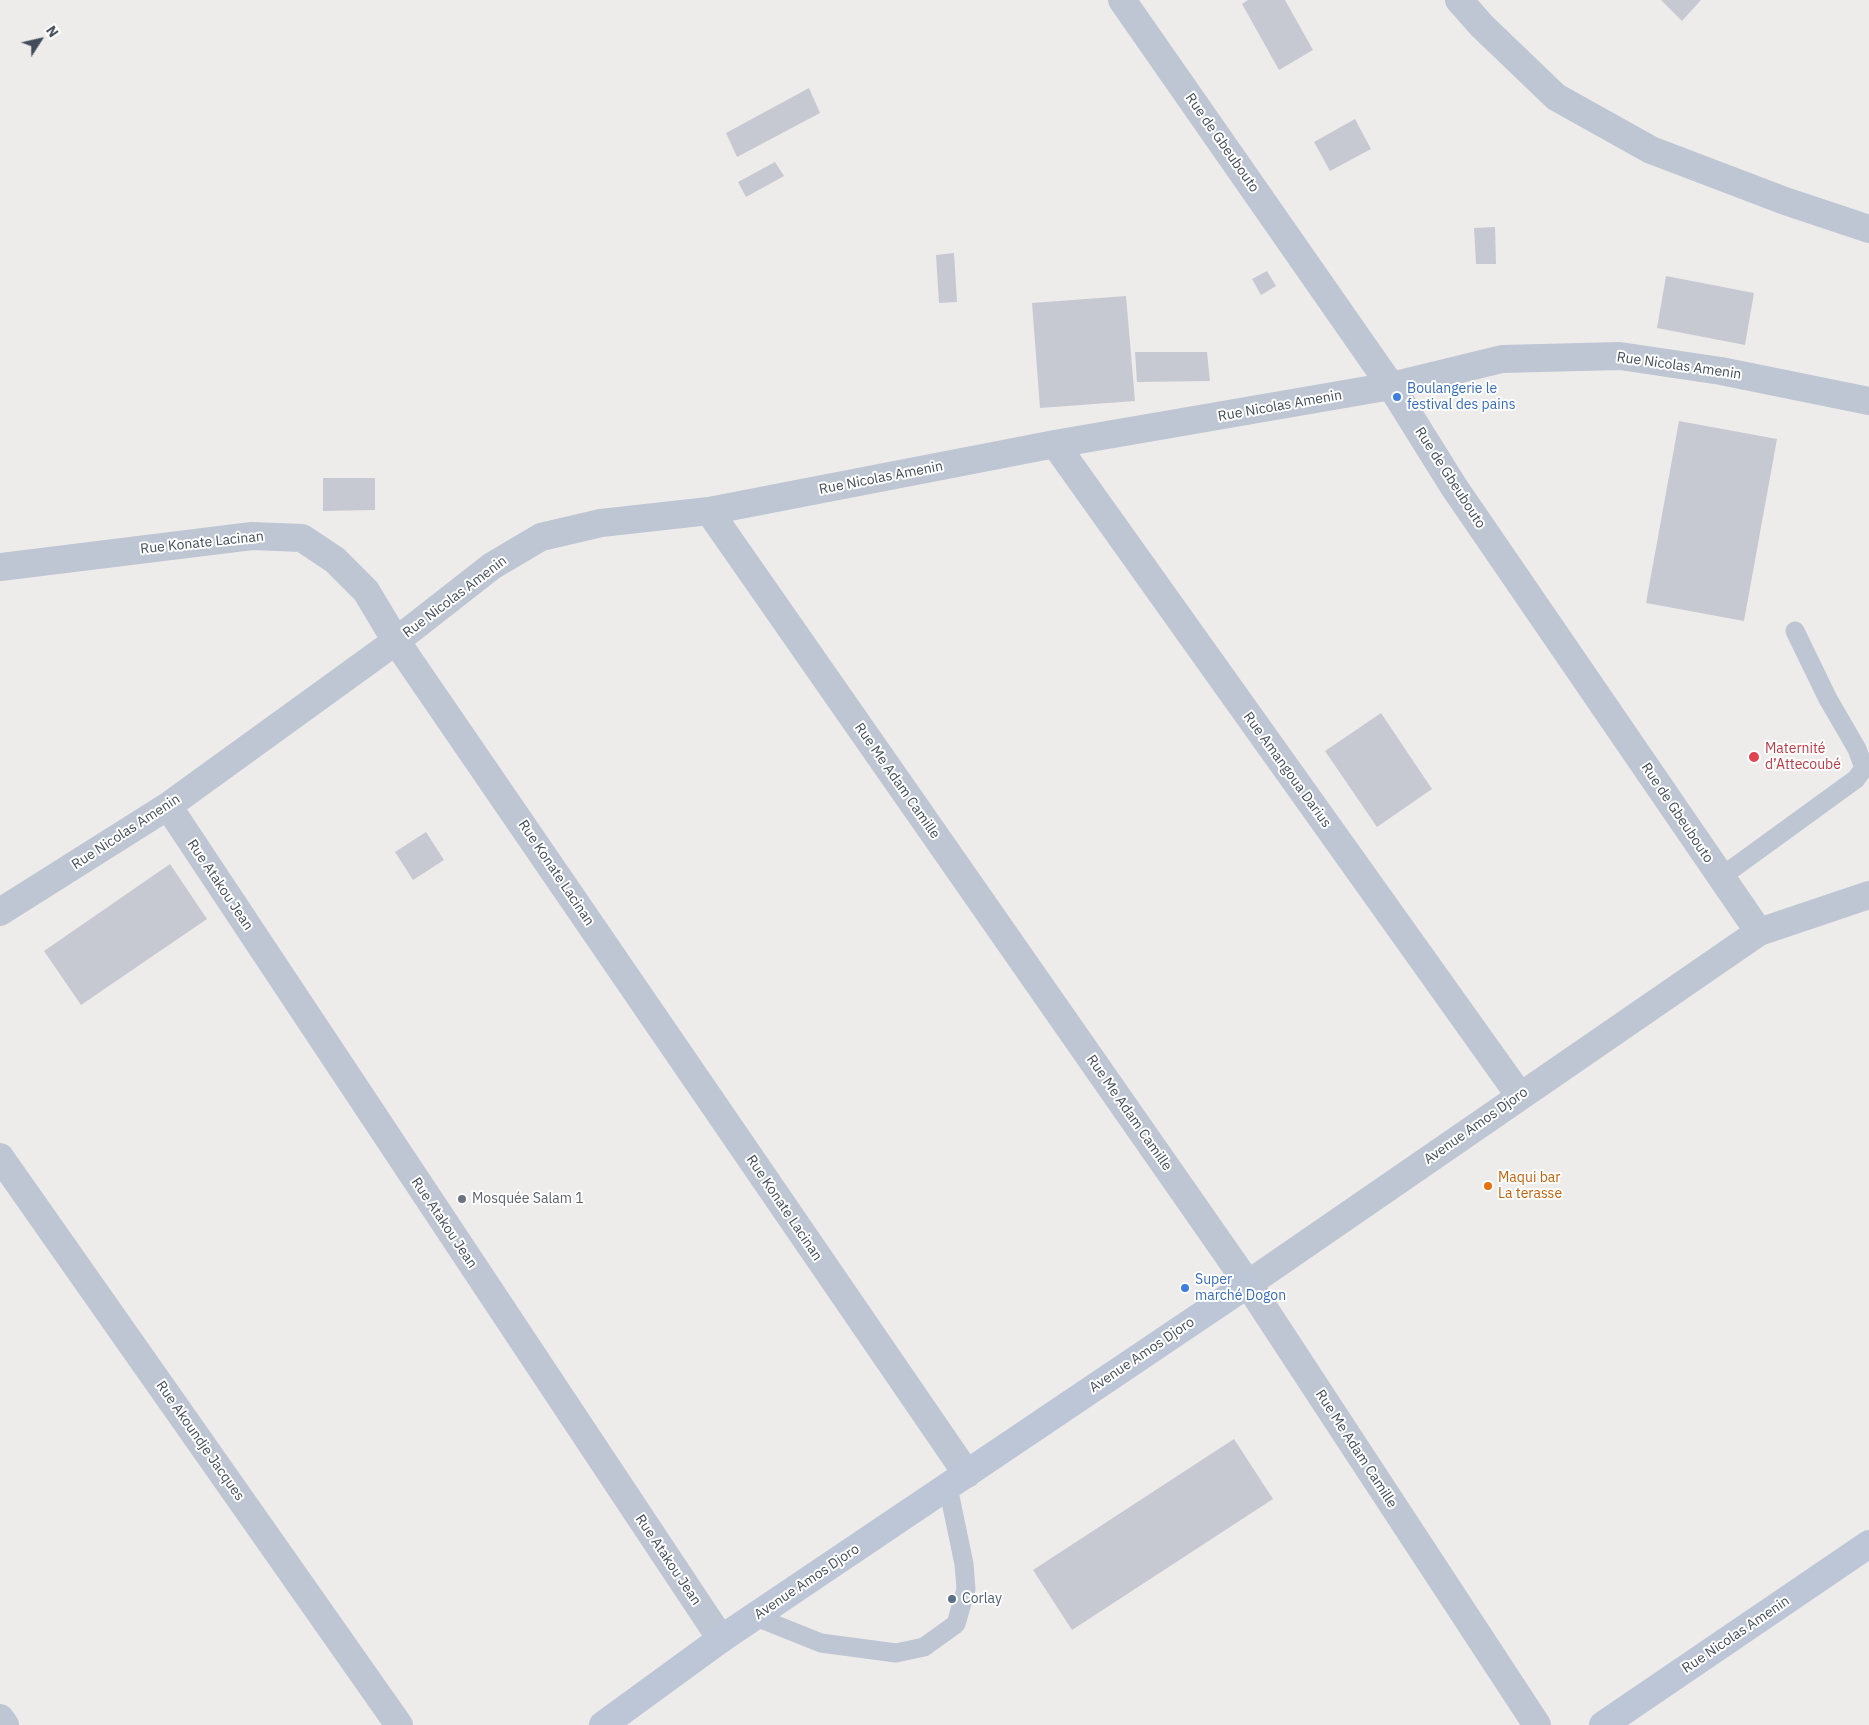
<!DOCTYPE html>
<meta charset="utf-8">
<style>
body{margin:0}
#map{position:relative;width:1869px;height:1725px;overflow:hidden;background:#eeebeb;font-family:"IBM Plex Sans",sans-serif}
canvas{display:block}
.north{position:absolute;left:15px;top:15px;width:50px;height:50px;-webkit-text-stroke:4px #fff;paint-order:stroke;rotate:55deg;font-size:14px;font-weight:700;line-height:20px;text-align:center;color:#434d59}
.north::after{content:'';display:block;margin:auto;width:18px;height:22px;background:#434d59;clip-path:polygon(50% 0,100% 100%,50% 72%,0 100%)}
</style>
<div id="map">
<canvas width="1869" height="1725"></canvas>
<div class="north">N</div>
</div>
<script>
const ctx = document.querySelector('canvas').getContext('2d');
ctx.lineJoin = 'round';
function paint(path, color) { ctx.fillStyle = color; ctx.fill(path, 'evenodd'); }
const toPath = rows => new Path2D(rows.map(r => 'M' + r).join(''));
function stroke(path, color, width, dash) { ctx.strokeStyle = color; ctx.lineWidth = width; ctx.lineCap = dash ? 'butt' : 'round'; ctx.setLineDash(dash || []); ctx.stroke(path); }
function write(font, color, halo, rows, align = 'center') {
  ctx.font = font + ' "IBM Plex Sans",sans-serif'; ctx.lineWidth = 4; ctx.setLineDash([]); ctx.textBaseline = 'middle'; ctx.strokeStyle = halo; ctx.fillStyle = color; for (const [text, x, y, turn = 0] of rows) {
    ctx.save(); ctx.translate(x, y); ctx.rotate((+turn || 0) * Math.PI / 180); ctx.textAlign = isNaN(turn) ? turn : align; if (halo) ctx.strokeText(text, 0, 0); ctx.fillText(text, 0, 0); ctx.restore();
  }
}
paint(toPath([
 [1248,0,1285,0,1313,50,1279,70,1242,4],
 [1661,0,1701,0,1682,21],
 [809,88,820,113,737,157,726,133],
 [1355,119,1371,149,1330,171,1314,142],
 [775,162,784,176,746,197,738,182],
 [1495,227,1496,264,1476,264,1474,228],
 [954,253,957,302,939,303,936,255],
 [1267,271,1276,286,1261,295,1252,279],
 [1666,276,1754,293,1745,345,1657,328],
 [1126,296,1135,401,1040,408,1032,303],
 [1135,352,1207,352,1210,381,1137,382],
 [1679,421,1777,439,1744,621,1646,603],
 [323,478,375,478,375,510,323,511],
 [1381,713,1432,789,1377,827,1325,751],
 [426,832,444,860,413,880,395,852],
 [170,864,207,919,81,1005,44,951],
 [1234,1439,1273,1499,1072,1630,1033,1570]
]), '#c7c9d2');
stroke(toPath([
 [1721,877,1856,779,1864,768,1857,749,1828,699,1795,631],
 [756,1617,821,1643,896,1653,924,1647,956,1624,966,1589,964,1564,948,1487]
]), '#bdc6d2', 19);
stroke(toPath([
 [1122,0,1391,386,1454,487,1759,932],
 [1459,0,1482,26,1556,97,1651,150,1785,201,1869,229],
 [1055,444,1520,1096],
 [709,511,1248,1284,1537,1725],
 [0,567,252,536,302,538,335,560,366,591,396,641,967,1474],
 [168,806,721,1639],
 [0,912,168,806,396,641,492,566,541,537,601,523,709,511,1055,444,1391,386,1502,359,1620,356,1721,371,1869,401],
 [0,1157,399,1725],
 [1248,1284,1759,932,1869,895],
 [0,1718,5,1725]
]), '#bdc6d2', 28);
stroke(toPath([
 [603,1725,721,1639,1248,1284],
 [1603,1725,1869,1544]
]), '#bcc6d6', 28);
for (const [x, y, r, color] of [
 [1397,397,5,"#3f7fe0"],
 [1754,757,6,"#e0444e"],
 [1488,1186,5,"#e8710a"],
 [462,1199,5,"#6b7280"],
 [1185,1288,5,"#3f7fe0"],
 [952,1599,5,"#5c6f8a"]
]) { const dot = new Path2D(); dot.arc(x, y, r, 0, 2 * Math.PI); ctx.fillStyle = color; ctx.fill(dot); stroke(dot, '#fff', 2); }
write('14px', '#434d59', '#fff', [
 ["Rue de Gbeubouto",1222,143,55],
 ["Rue Nicolas Amenin",1679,366,8],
 ["Rue Nicolas Amenin",1280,406,-10],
 ["Rue Nicolas Amenin",881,478,-11],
 ["Rue de Gbeubouto",1450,478,57],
 ["Rue Konate Lacinan",202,543,-6],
 ["Rue Nicolas Amenin",455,597,-37],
 ["Rue Amangoua Darius",1287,770,54],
 ["Rue Me Adam Camille",897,781,55],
 ["Rue de Gbeubouto",1677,813,56],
 ["Rue Nicolas Amenin",126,832,-33],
 ["Rue Konate Lacinan",556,873,56],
 ["Rue Atakou Jean",220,885,56],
 ["Rue Me Adam Camille",1129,1113,55],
 ["Avenue Amos Djoro",1476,1126,-35],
 ["Rue Konate Lacinan",784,1208,56],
 ["Rue Atakou Jean",444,1223,56],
 ["Avenue Amos Djoro",1142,1355,-34],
 ["Rue Akoundje Jacques",200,1441,55],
 ["Rue Me Adam Camille",1356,1449,57],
 ["Rue Atakou Jean",668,1560,56],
 ["Avenue Amos Djoro",807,1582,-34],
 ["Rue Nicolas Amenin",1736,1635,-34]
]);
write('14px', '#366cbe', '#fff', [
 ["Boulangerie le",1407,389],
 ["festival des pains",1407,405],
 ["Super",1195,1280],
 ["marché Dogon",1195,1296]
], 'left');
write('14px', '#be3a42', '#fff', [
 ["Maternité",1765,749],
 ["d’Attecoubé",1765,765]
], 'left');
write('14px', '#c56008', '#fff', [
 ["Maqui bar",1498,1178],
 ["La terasse",1498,1194]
], 'left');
write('14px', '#5b616d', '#fff', [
 ["Mosquée Salam 1",472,1199]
], 'left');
write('14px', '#4e5e75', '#fff', [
 ["Corlay",962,1599]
], 'left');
</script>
